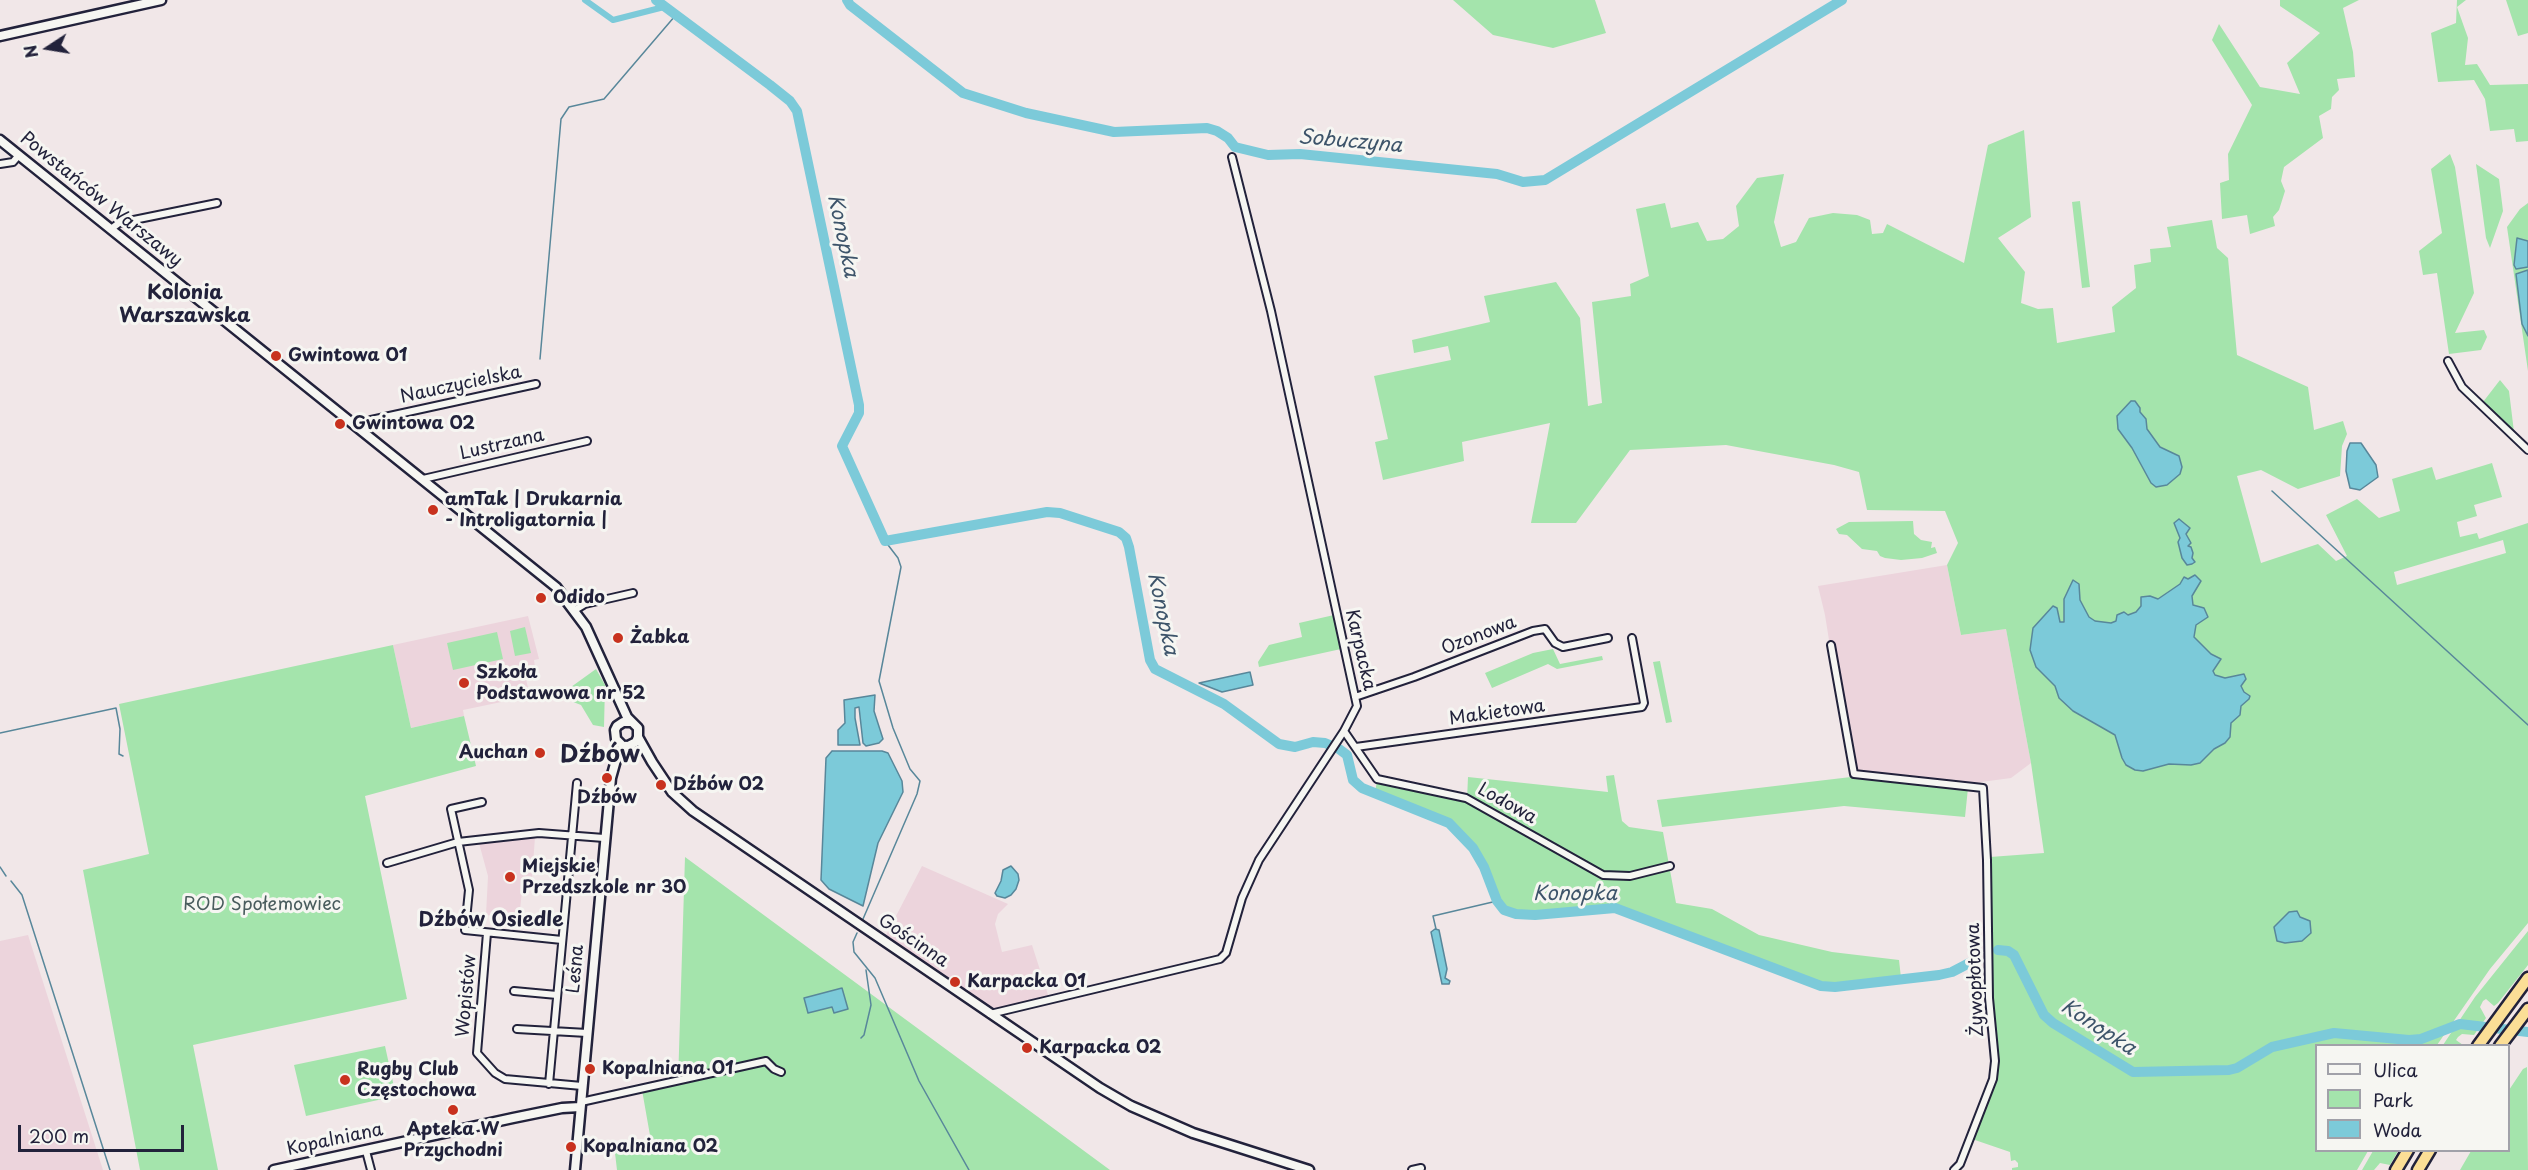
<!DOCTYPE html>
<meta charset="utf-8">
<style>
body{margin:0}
#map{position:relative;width:2528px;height:1170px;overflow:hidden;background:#f1e7e8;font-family:"Playpen Sans",sans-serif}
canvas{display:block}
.legend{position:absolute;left:2315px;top:1044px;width:195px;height:108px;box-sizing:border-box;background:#f6f6f2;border:2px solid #a1a1a9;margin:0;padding:8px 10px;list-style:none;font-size:18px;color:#22223b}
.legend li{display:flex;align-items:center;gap:12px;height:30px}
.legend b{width:30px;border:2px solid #a1a1a9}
.north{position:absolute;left:18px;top:18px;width:60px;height:60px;-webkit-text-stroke:4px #f6f6f2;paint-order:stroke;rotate:258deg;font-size:16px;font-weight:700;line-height:24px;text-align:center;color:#22223b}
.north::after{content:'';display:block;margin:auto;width:21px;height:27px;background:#22223b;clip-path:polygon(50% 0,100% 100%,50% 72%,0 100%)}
.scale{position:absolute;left:18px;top:1125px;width:166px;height:27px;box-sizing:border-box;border:3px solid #22223b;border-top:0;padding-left:8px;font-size:18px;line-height:21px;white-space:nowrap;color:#22223b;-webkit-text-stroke:4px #f6f6f2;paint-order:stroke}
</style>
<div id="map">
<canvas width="2528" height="1170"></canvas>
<ul class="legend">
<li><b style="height:8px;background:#f6f6f2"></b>Ulica</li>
<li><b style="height:16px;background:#a4e4ac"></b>Park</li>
<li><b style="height:16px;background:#7ccad9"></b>Woda</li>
</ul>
<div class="north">N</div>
<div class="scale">200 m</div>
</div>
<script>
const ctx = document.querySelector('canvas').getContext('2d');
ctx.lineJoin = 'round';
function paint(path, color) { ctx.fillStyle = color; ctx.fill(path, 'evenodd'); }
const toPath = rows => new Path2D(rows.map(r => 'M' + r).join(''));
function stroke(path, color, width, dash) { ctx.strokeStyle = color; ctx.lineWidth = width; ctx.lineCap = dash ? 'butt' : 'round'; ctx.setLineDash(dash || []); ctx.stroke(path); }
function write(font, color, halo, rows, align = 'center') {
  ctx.font = font + ' "Playpen Sans",sans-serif'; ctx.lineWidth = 6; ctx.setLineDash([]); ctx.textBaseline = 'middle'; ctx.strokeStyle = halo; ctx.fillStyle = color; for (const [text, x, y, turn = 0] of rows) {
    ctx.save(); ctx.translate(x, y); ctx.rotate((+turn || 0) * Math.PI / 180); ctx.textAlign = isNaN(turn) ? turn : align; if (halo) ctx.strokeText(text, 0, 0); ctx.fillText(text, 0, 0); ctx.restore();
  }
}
paint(toPath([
 [1947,565,1961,635,2006,629,2031,763,2011,778,1981,782,1972,789,1851,777,1825,615,1818,586],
 [528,616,539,659,534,660,535,667,524,671,530,696,463,710,464,716,411,728,393,645],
 [535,837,532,878,523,882,519,919,486,915,488,876,479,843],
 [922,866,1008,904,998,914,995,924,1002,952,1032,945,1049,998,990,1014,883,941],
 [28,935,103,1170,0,1170,0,941]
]), '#ecd4dc');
paint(toPath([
 [1453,0,1595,0,1606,33,1553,48,1493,35],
 [2280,0,2359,0,2343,8,2353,52,2355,77,2337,79,2339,90,2332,97,2331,109,2319,116,2323,138,2284,167,2281,181,2285,191,2279,210,2273,217,2275,226,2250,234,2247,215,2222,219,2220,183,2229,180,2228,154,2252,105,2212,40,2219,24,2260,87,2300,94,2287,63,2320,33,2280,6],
 [2457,0,2466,0,2457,7,2468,38,2465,65,2477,64,2490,85,2528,84,2528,141,2516,142,2514,129,2490,131,2485,99,2474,80,2438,82,2431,33,2456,23],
 [2506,0,2528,0,2528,33,2518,36],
 [2024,130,2031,217,1998,238,2025,272,2021,303,2038,309,2053,308,2057,343,2115,332,2112,307,2136,288,2134,265,2151,262,2150,249,2171,247,2167,227,2212,220,2217,248,2228,258,2237,355,2308,387,2314,430,2343,421,2347,434,2342,446,2340,476,2298,489,2261,470,2237,476,2261,563,2318,544,2336,561,2347,556,2326,515,2357,499,2379,518,2400,511,2392,479,2432,467,2436,480,2492,463,2502,497,2474,505,2477,516,2457,522,2460,537,2477,533,2479,539,2528,523,2528,923,2490,969,2437,1045,2316,1046,2316,1150,2368,1151,2357,1170,2012,1170,2012,1168,2018,1167,2018,1163,2015,1160,2011,1161,2010,1152,1972,1139,1995,1080,1990,857,2044,853,2031,763,2006,629,1961,635,1947,565,1958,543,1945,511,1867,510,1859,472,1834,465,1726,445,1630,450,1576,523,1531,523,1550,423,1462,442,1464,461,1383,480,1375,442,1388,439,1374,376,1451,360,1448,346,1414,353,1412,340,1490,322,1484,296,1556,282,1580,318,1588,406,1602,403,1592,302,1631,296,1630,284,1649,276,1636,209,1665,203,1671,228,1698,222,1707,241,1723,239,1739,226,1736,206,1757,178,1784,174,1774,222,1781,247,1796,242,1809,218,1833,213,1857,215,1870,220,1872,234,1883,233,1887,224,1964,263,1988,145],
 [2503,540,2506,553,2397,585,2394,572],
 [2450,154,2455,167,2474,293,2455,333,2484,330,2487,337,2481,350,2449,354,2437,273,2423,275,2419,251,2442,233,2431,169],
 [2476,164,2499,179,2503,211,2490,248,2486,238],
 [2080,201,2090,287,2082,288,2072,202],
 [2528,203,2528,371,2507,227,2520,209],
 [2500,380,2509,391,2514,432,2483,402],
 [1913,521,1914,534,1921,540,1932,542,1931,548,1935,547,1937,553,1922,558,1901,560,1885,558,1880,556,1877,551,1862,549,1847,535,1839,534,1836,529,1849,522],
 [1334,615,1341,649,1259,667,1258,662,1269,645,1302,637,1299,623],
 [525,627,531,653,515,656,510,631],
 [497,632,503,659,453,670,447,643],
 [393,645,411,728,464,716,476,766,365,796,407,999,193,1045,218,1170,140,1170,83,870,149,854,119,704],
 [1553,649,1560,664,1602,656,1603,660,1557,669,1548,664,1492,688,1485,673,1533,653],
 [1660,661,1672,722,1666,723,1653,662],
 [596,669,605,685,604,727,593,725,581,705,568,700,571,687],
 [1614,775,1622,821,1629,827,1663,832,1676,903,1712,909,1759,935,1832,952,1899,960,1901,978,1820,984,1615,905,1532,912,1510,910,1503,905,1481,858,1461,829,1444,819,1375,792,1377,781,1467,800,1468,777,1608,792,1606,776],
 [1851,777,1968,788,1965,817,1844,806,1662,827,1657,800],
 [685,857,1110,1170,617,1170,615,1153,651,1141,642,1090,678,1083],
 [2528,931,2528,965,2498,1003,2494,1006,2486,999,2483,1001,2480,1007,2486,1018,2474,1035,2462,1034,2458,1037,2456,1040,2463,1045,2443,1045,2475,997],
 [385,1046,396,1096,306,1116,294,1065],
 [2527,1067,2528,1170,2460,1170,2471,1151,2508,1150,2509,1090,2523,1069],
 [2373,1151,2373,1150,2398,1151,2390,1165,2380,1163,2374,1170,2362,1170]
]), '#a4e4ac');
const water = toPath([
 [2517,238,2528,241,2528,267,2516,269,2514,265,2517,238],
 [2528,270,2528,336,2522,324,2516,274,2528,270],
 [2131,401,2135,401,2140,408,2140,412,2146,419,2147,429,2160,447,2179,456,2182,467,2180,474,2167,485,2156,487,2151,483,2132,448,2118,429,2117,416,2131,401],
 [2350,443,2361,443,2376,465,2378,477,2360,490,2350,488,2346,471,2347,451,2350,443],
 [2179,519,2190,528,2186,534,2191,543,2188,546,2191,547,2193,553,2192,558,2195,562,2192,564,2187,565,2182,558,2178,542,2180,538,2174,523,2179,519],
 [2195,575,2201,581,2192,596,2193,605,2204,608,2208,617,2196,625,2194,637,2211,654,2221,659,2213,671,2215,675,2225,678,2244,674,2246,679,2241,686,2244,692,2250,696,2249,699,2241,706,2240,715,2231,723,2230,737,2225,743,2214,749,2200,763,2191,765,2169,764,2143,771,2135,770,2126,765,2122,758,2115,735,2073,711,2059,698,2055,686,2036,667,2030,650,2033,628,2053,606,2057,608,2060,622,2064,622,2064,599,2073,580,2079,584,2080,600,2089,617,2095,621,2111,623,2116,621,2117,615,2124,612,2128,615,2136,612,2141,606,2141,597,2150,596,2158,599,2180,584,2184,577,2188,579,2195,575],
 [1250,672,1253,685,1222,692,1199,683,1250,672],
 [875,695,874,711,883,739,879,743,866,746,863,743,859,707,855,708,855,718,860,745,838,745,838,730,845,723,844,700,875,695],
 [832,751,882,751,888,753,902,781,903,792,878,843,863,906,829,889,821,880,826,758,832,751],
 [1011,866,1018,874,1019,880,1016,889,1011,895,1005,898,997,896,995,893,1001,881,1003,870,1011,866],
 [2297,911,2300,917,2310,921,2311,933,2302,941,2285,943,2277,941,2274,927,2289,912,2297,911],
 [1435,929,1439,930,1447,969,1445,978,1450,981,1449,984,1442,984,1431,932,1435,929],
 [842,988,848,1009,834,1013,832,1007,808,1013,804,998,842,988]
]);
paint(water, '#7ccad9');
stroke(water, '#58879a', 1.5);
stroke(toPath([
 [540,359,561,119,569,107,604,99,675,16],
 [2272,491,2528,725],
 [0,733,116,708,120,729,119,754,123,756],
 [0,867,6,876],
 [11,881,22,895,110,1170],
 [863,919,917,794,920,781,910,769,893,728,879,681,901,567,898,558,885,541],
 [1436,929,1433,916,1497,901],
 [857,933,853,942,854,952,875,978,919,1081,969,1170],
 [861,1038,864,1035,871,1005,866,970]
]), '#58879a', 1.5);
stroke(toPath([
 [585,0,613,20,664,7]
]), '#7ccad9', 6);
stroke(toPath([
 [656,0,770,85,790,101,797,111,859,405,859,413,842,446,885,541,1047,512,1060,513,1119,532,1126,538,1129,547,1150,660,1155,669,1224,704,1279,744,1295,747,1313,742,1325,743,1339,749,1347,755,1353,780,1362,788,1449,823,1473,848,1484,867,1497,901,1504,910,1516,914,1535,915,1615,908,1821,986,1835,987,1939,975,1952,972,1977,959],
 [847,0,850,5,963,93,1026,113,1114,132,1207,128,1217,131,1228,138,1235,147,1268,155,1300,154,1497,174,1523,182,1545,180,1842,0],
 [1998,950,2008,951,2014,955,2044,1015,2053,1023,2133,1072,2229,1070,2237,1068,2272,1047,2334,1033,2409,1040,2421,1039,2460,1024,2528,1032]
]), '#7ccad9', 10);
const street = toPath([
 [0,164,13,162,19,155],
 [111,229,119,223,217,203],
 [2448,361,2462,387,2528,450],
 [360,427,371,420,536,384],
 [423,479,587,441],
 [575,610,585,604,633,593],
 [1831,645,1854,774,1983,788,1987,860,1989,998,1995,1061,1993,1079,1960,1164,1954,1170],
 [1355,697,1414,677,1533,631,1545,629,1555,643,1563,647,1608,638],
 [1344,731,1377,779,1466,798,1603,875,1630,876,1670,866],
 [1356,747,1642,707,1644,703,1632,638],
 [482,802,451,809,469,890,465,930,562,940],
 [387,863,458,842,539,833,604,838],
 [487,933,477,1053,495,1073,505,1079,582,1086],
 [514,991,557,995],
 [990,1014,1220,959,1226,953,1242,898,1259,860,1344,731,1357,706,1271,311,1232,157],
 [517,1029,587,1033],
 [549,1084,577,783],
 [581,1102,766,1061,774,1069,781,1072],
 [366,1151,371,1170],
 [1412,1170,1421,1168]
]);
const secondary = toPath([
 [0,36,161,0],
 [0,140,556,587,586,627,627,717,638,728,638,737,652,762,672,792,693,811,1100,1088,1131,1106,1193,1133,1309,1170],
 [630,722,623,722,617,726,615,730,616,739,623,746,628,746,636,742,638,737],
 [274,1170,513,1118,562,1108,580,1107],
 [575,1170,611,778,618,753,626,746]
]);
const highway = toPath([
 [2478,1046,2528,978],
 [2500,1046,2528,1009],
 [2396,1170,2408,1150],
 [2418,1170,2430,1150]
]);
stroke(street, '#22223b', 10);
stroke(secondary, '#22223b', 13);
stroke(highway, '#22223b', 15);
stroke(street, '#f6f6f2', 6);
stroke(secondary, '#f6f6f2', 8);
stroke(highway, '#fbde96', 10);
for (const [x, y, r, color] of [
 [276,356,6,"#c8321e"],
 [340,424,6,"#c8321e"],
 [433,510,6,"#c8321e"],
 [541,598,6,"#c8321e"],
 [618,638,6,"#c8321e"],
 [464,683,6,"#c8321e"],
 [540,753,6,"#c8321e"],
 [607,778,6,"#c8321e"],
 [661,785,6,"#c8321e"],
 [510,877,6,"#c8321e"],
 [955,982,6,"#c8321e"],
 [1027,1048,6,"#c8321e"],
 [590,1069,6,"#c8321e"],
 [345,1080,6,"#c8321e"],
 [453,1110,6,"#c8321e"],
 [571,1147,6,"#c8321e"]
]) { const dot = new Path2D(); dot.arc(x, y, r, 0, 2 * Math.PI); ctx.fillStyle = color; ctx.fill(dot); stroke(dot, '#f6f6f2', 2); }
write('18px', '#22223b', '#f6f6f2', [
 ["Powstańców Warszawy",101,200,39],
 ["Nauczycielska",461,385,-12],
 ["Lustrzana",502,445,-13],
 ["Ozonowa",1479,636,-21],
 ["Karpacka",1360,650,77],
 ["Makietowa",1497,713,-8],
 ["Lodowa",1507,804,29],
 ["Gościnna",913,941,34],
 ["Leśna",576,969,-85],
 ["Żywopłotowa",1976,980,-92],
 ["Wopistów",467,996,-85],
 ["Kopalniana",335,1140,-12]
]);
write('bold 18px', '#22223b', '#f6f6f2', [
 ["Gwintowa 01",288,356],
 ["Gwintowa 02",352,424],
 ["amTak | Drukarnia",445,500],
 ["- Introligatornia |",445,521],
 ["Odido",553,598],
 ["Żabka",630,638],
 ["Szkoła",476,673],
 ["Podstawowa nr 52",476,694],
 ["Auchan",528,753,"right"],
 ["Dźbów 02",673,785],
 ["Dźbów",607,798,"center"],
 ["Miejskie",522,867],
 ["Przedszkole nr 30",522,888],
 ["Karpacka 01",967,982],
 ["Karpacka 02",1039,1048],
 ["Kopalniana 01",602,1069],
 ["Rugby Club",357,1070],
 ["Częstochowa",357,1091],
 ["Apteka W",453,1130,"center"],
 ["Przychodni",453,1151,"center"],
 ["Kopalniana 02",583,1147]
], 'left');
write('18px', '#495c5d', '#f6f6f2', [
 ["ROD Społemowiec",262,905]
]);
write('italic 20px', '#3d546a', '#f6f6f2', [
 ["Sobuczyna",1350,142,5],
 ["Konopka",842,236,78],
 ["Konopka",1162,614,78],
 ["Konopka",1575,894],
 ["Konopka",2098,1028,33]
]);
write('bold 20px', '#22223b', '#f6f6f2', [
 ["Kolonia",185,293],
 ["Warszawska",185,316],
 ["Dźbów Osiedle",491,920]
]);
write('bold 24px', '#22223b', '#f6f6f2', [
 ["Dźbów",600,755]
]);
</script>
